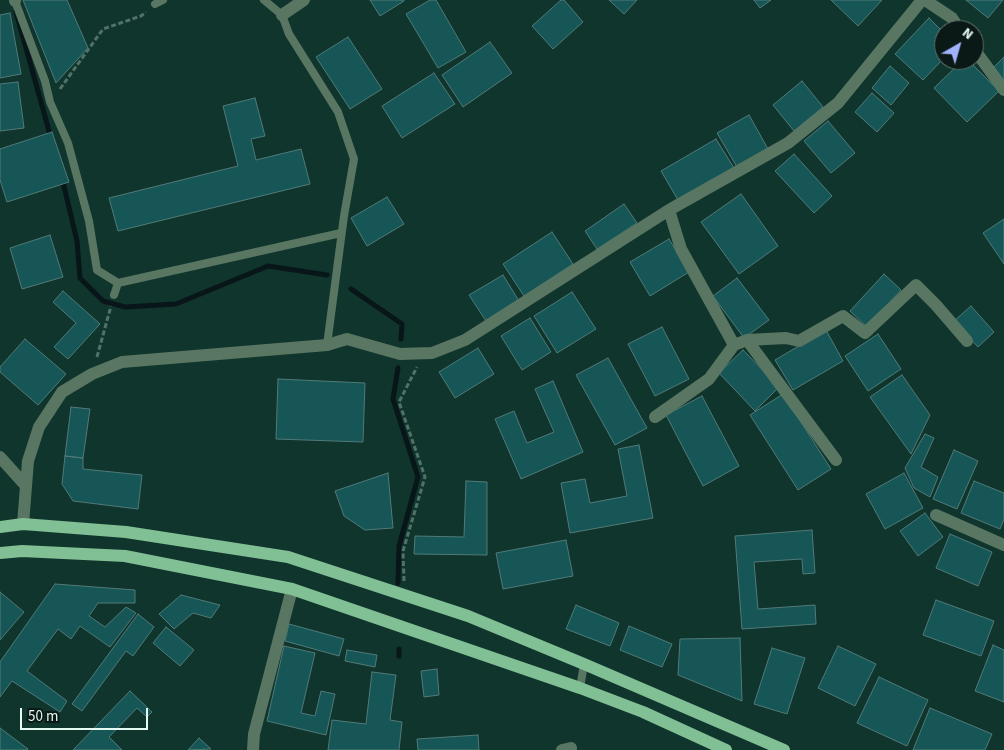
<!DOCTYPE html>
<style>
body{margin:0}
#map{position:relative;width:1004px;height:750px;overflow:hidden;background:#10352c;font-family:"Source Sans 3",sans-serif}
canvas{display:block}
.north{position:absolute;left:934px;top:20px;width:50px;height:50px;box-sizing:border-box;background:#0a1915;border:1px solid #62736e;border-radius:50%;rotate:38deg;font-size:14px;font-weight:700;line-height:20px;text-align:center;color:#e5faf3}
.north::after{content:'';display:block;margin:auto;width:18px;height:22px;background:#a1b2fd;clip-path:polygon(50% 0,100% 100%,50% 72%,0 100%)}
.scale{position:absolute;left:20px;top:708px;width:128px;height:22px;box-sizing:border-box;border:2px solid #e5faf3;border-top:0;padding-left:6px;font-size:15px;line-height:18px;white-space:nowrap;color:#e5faf3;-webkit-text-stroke:4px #0a1915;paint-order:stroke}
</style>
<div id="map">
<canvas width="1004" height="750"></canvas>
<div class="north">N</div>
<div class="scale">50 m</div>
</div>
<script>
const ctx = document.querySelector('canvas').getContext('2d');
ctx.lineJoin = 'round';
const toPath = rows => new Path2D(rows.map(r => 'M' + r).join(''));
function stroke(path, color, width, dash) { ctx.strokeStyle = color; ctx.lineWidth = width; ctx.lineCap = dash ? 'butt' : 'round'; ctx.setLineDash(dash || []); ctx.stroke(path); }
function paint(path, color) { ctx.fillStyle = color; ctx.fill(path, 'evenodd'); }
stroke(toPath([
 [16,12,51,138],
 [62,178,77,241,80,278,103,301,125,307,176,304,268,266,327,275],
 [351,289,402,324,401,339],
 [398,583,399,546,418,477,393,399,398,368],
 [399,649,399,656]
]), '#081619', 5);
const building = toPath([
 [23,0,67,0,88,48,56,83,23,0],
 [370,0,404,0,404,1,380,16,370,0],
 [430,0,436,0,466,52,438,68,406,14,430,0],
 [561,0,564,0,583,22,553,49,532,26,561,0],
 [609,0,637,0,624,14,609,0],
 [754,0,771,0,760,8,754,0],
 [831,0,882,0,858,26,831,0],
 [966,0,1003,0,988,18,966,0],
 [10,13,21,74,0,78,0,15,10,13],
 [929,18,944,33,944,58,923,80,895,54,929,18],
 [348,37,382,89,350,109,316,57,348,37],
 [490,42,512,73,463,107,442,75,490,42],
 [1004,57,1004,84,991,70,1004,57],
 [963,60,968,60,999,91,967,122,934,88,963,60],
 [890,66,909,83,891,105,872,88,890,66],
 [434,73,455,104,402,138,382,106,434,73],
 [802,81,823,107,794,131,773,105,802,81],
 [18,82,24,128,0,131,0,84,18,82],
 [872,93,894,113,877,132,855,112,872,93],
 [255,98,265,136,251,139,256,160,301,149,310,184,118,231,109,198,238,166,223,106,255,98],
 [749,115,768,149,737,167,717,133,749,115],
 [828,121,855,153,831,173,804,141,828,121],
 [52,132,69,182,7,202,0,180,0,149,52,132],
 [716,139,734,168,678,200,661,171,716,139],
 [794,154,832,196,814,213,775,171,794,154],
 [741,194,778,246,739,274,701,222,741,194],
 [387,197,404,224,367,246,351,218,387,197],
 [624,204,637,223,597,249,585,231,624,204],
 [1004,219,1004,264,983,233,1004,219],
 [552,232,573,264,524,296,503,264,552,232],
 [50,235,63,277,22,289,10,248,50,235],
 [669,239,689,272,650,296,630,262,669,239],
 [884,274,901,290,867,327,850,311,884,274],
 [503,275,519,301,486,321,469,295,503,275],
 [737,278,769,320,744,338,713,296,737,278],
 [63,291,100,324,68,359,54,347,76,323,53,302,63,291],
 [572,292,596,329,557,353,534,316,572,292],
 [971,306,994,332,978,347,954,321,971,306],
 [530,318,551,352,522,370,501,336,530,318],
 [662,327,689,379,655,396,628,344,662,327],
 [826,330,843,361,793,390,775,360,826,330],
 [878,334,901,369,868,391,845,356,878,334],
 [25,339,66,374,38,405,0,372,0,367,25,339],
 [478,348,494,374,455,398,439,372,478,348],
 [743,350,779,387,755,411,719,373,743,350],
 [608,358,647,428,615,445,576,375,608,358],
 [902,375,930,415,911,454,870,397,902,375],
 [278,379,365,383,363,442,276,439,278,379],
 [553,381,583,452,521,479,495,419,514,411,527,443,554,432,535,389,553,381],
 [783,394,831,469,798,490,750,415,783,394],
 [702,396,739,466,703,486,666,415,702,396],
 [71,407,90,409,83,458,65,456,71,407],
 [925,434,934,438,921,467,938,477,930,497,914,488,905,468,925,434],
 [639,445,653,518,570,533,561,483,585,479,590,503,627,496,618,449,639,445],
 [954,450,978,461,957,509,933,499,954,450],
 [65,456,83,458,83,469,142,475,138,509,73,501,62,484,65,456],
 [388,473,393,528,365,530,344,516,335,491,388,473],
 [904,473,923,508,885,529,866,494,904,473],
 [466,481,487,482,487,555,414,554,415,536,464,537,466,481],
 [974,481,1004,493,1004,519,1000,529,961,513,974,481],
 [925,513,943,537,918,556,900,531,925,513],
 [812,530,815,573,803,574,802,559,754,562,758,609,815,605,816,624,742,629,735,536,812,530],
 [950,534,992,552,978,586,936,568,950,534],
 [566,540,573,576,503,589,496,553,566,540],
 [55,584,135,590,135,603,98,603,89,616,105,627,126,607,136,613,110,647,80,626,71,639,58,629,27,671,67,701,60,712,12,681,0,697,0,662,55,584],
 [0,592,24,612,0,640,0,592],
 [181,595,220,605,211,618,193,613,174,629,159,614,181,595],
 [936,600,994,621,981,656,923,635,936,600],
 [576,605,619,623,610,646,566,629,576,605],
 [138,614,154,627,133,656,126,651,82,711,72,704,138,614],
 [289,624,344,639,339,656,285,641,289,624],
 [629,626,672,644,662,667,620,650,629,626],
 [166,627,194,650,180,666,153,643,166,627],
 [740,638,742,701,678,675,680,639,740,638],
 [993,645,1004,650,1004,702,975,691,993,645],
 [284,646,315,653,301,713,315,716,321,691,335,694,326,735,267,721,284,646],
 [838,646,876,664,855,706,818,688,838,646],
 [772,648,805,658,787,714,754,704,772,648],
 [347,650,377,655,375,667,345,661,347,650],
 [437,669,439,695,424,697,421,671,437,669],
 [372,672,396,675,390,720,402,722,399,750,328,750,332,720,366,724,372,672],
 [879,677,928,700,907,746,857,723,879,677],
 [130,691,152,712,147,717,137,708,109,737,122,750,73,750,130,691],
 [930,708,992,734,985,750,913,750,930,708],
 [0,728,28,749,27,750,0,750,0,728],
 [478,735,479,750,418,750,417,739,478,735],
 [199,738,211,749,188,750,199,738]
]);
paint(building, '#175656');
stroke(building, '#517a79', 1);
stroke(toPath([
 [60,89,103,29,141,16,146,12],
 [97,357,111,306],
 [404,581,403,551,425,477,399,402,417,367]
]), '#527269', 3, [5, 2.5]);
stroke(toPath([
 [264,0,282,15,289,34,338,112,354,159,344,216,327,345],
 [15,1,45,81,50,102,68,143,89,221,97,270,118,283],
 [155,4,163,0],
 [114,295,118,283,341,233],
 [580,688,584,664]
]), '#597662', 8);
stroke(toPath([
 [15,0,15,1],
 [925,0,952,18,960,30],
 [282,15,304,0],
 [974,49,1004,90],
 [669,210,681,249,734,345,747,340,836,460],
 [747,340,786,338,799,341,843,316,865,333,916,285,936,305,967,341],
 [655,417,709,379,734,345],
 [0,457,26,486],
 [936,515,1004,545],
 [23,524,28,461,39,427,62,392,92,374,122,362,327,345,347,339,400,354,432,353,465,340,669,210,788,143,838,103,922,0],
 [253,750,254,734,292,589],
 [562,750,571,748]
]), '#597662', 12);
stroke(toPath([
 [0,527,23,524,126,532,288,557,468,616,584,664,784,750],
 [0,553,22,551,125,556,292,589,580,688,643,712,726,750]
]), '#81bf95', 12);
</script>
